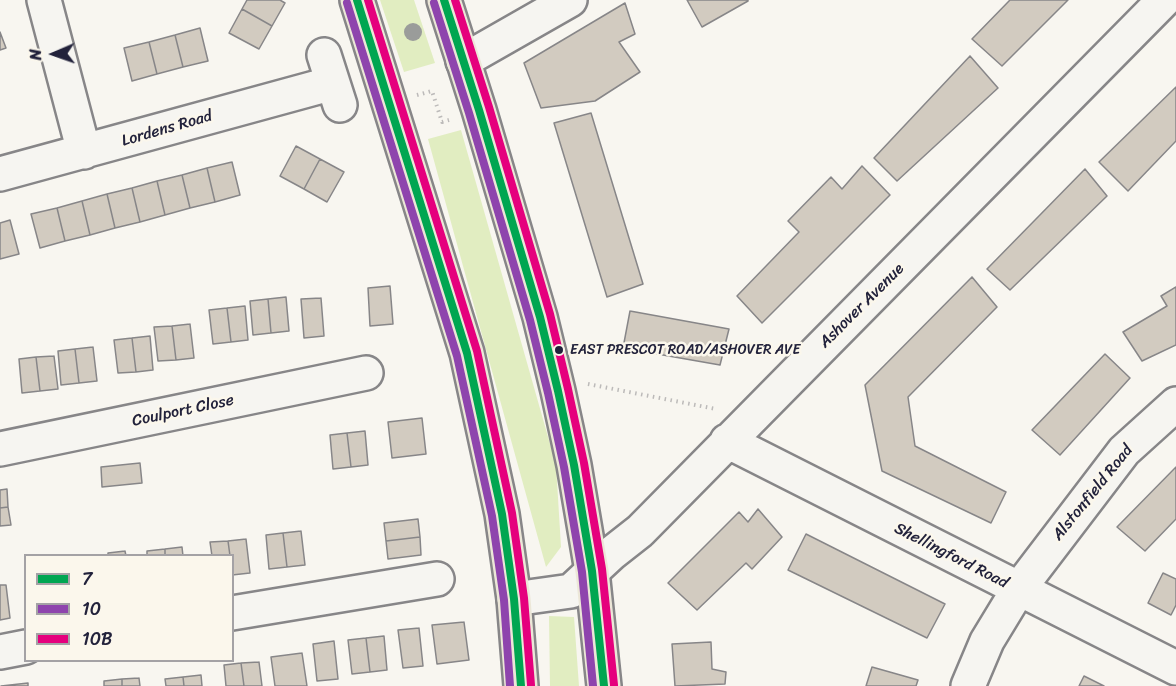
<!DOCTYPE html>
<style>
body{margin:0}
#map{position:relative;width:1176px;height:686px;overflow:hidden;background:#f8f6f0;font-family:Sriracha,sans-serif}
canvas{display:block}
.legend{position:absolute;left:24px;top:554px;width:210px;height:108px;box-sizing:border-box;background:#fbf7ec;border:2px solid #a4a2a5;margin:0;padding:8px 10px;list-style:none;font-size:18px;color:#22223b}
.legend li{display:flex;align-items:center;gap:12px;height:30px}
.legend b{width:30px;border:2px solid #a4a2a5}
.north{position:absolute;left:24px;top:24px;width:60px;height:60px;-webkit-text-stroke:4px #fbf7ec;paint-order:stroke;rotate:268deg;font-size:16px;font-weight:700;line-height:24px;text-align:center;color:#22223b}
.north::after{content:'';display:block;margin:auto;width:21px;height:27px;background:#22223b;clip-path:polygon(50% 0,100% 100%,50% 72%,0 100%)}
</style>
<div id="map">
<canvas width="1176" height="686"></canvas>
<ul class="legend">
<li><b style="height:8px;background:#00a651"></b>7</li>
<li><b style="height:8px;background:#8e44ad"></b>10</li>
<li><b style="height:8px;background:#e5007d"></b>10B</li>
</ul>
<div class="north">N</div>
</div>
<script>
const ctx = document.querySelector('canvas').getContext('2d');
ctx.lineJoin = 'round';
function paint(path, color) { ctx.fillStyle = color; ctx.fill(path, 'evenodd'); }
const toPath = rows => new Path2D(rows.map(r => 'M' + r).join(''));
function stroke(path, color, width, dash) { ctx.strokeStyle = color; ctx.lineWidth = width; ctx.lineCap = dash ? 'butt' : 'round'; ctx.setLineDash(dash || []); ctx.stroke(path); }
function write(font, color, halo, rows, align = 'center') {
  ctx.font = font + ' Sriracha,sans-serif'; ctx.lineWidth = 5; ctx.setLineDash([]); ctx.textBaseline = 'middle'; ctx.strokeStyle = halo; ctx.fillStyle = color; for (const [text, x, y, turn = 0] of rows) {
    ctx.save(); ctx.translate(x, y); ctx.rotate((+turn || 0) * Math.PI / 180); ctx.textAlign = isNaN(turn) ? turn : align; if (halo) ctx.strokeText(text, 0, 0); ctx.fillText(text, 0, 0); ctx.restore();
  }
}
paint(toPath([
 [380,0,414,0,435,63,404,72],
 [461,130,556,465,561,547,546,567,428,139],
 [549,616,574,617,579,686,550,686]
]), '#e1edc1');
const building = toPath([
 [247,0,280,0,285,3,272,26,242,9,247,0],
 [687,0,748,0,748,1,702,27,687,0],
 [1010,0,1068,0,1002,66,972,39,1010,0],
 [625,3,635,34,619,42,640,72,595,101,541,108,524,63,625,3],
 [242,9,272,26,259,49,229,33,242,9],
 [200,28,208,61,183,67,175,35,200,28],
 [0,32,6,48,0,50,0,32],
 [175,35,183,67,157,74,149,42,175,35],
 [149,42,157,74,132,81,124,48,149,42],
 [970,56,998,88,897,181,874,158,970,56],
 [1176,87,1176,141,1128,191,1099,162,1176,87],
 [591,113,643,284,607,297,554,123,591,113],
 [296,146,320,159,304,189,280,176,296,146],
 [320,159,344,172,327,202,304,189,320,159],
 [232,162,240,195,215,202,207,168,232,162],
 [862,166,890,195,762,323,737,296,799,232,788,221,831,177,842,189,862,166],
 [207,168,215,202,190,208,182,175,207,168],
 [1085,169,1107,196,1010,290,987,269,1085,169],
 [182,175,190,208,165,215,157,181,182,175],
 [157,181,165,215,140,222,132,188,157,181],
 [132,188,140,222,115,228,107,194,132,188],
 [107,194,115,228,90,235,82,201,107,194],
 [82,201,90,235,65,241,57,208,82,201],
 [57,208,65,241,40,248,31,214,57,208],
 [10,220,19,254,0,259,0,223,10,220],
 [972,277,997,307,908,397,915,446,1006,492,991,523,882,471,865,385,972,277],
 [390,286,393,324,370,326,368,288,390,286],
 [1176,287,1176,345,1142,361,1123,332,1167,306,1161,296,1176,287],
 [286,297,289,331,271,333,268,299,286,297],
 [321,298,324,336,304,338,301,299,321,298],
 [268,299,271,333,253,335,250,301,268,299],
 [245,306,248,340,231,342,227,308,245,306],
 [227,308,231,342,213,344,209,310,227,308],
 [630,311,729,329,720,365,623,348,630,311],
 [190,324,194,358,176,360,172,326,190,324],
 [172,326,176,360,158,361,154,327,172,326],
 [150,336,153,370,136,372,132,338,150,336],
 [132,338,136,372,118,373,114,340,132,338],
 [93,347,97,381,79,383,75,349,93,347],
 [75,349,79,383,61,385,58,351,75,349],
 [1105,354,1130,378,1060,455,1032,430,1105,354],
 [54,356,58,389,40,391,36,357,54,356],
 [36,357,40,391,22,393,19,359,36,357],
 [422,418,426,454,392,458,388,422,422,418],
 [365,431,368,465,351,467,347,433,365,431],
 [347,433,351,467,333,469,330,435,347,433],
 [140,463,142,483,102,487,101,467,140,463],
 [1176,467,1176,519,1145,551,1117,527,1176,467],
 [7,489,8,507,0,508,0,490,7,489],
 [8,507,11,525,0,526,0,508,8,507],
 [758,509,782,537,752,569,746,563,697,610,668,583,739,512,748,522,758,509],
 [418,519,420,537,386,541,384,523,418,519],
 [301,531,305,565,287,567,283,533,301,531],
 [283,533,287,567,269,569,266,535,283,533],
 [806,534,945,604,927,638,788,570,806,534],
 [420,537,421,555,388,559,386,541,420,537],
 [246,539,250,573,232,575,232,556,230,556,228,541,246,539],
 [228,541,230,556,212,556,210,542,228,541],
 [182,547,183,556,165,556,165,549,182,547],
 [165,549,165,556,147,556,147,551,165,549],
 [125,551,126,556,108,556,108,553,125,551],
 [1163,573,1176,579,1176,605,1171,615,1148,603,1163,573],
 [0,585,6,585,10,618,0,620,0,585],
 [464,622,469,660,437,664,432,625,464,622],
 [419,628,423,666,403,668,398,630,419,628],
 [384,636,387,670,370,672,366,638,384,636],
 [366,638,370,672,352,674,348,640,366,638],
 [334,641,338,679,317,681,313,644,334,641],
 [711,642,712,669,726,672,725,684,675,686,672,644,711,642],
 [302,653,307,686,275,686,271,657,302,653],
 [259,662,262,686,244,686,241,663,259,662],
 [241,663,244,686,226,686,224,665,241,663],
 [872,667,918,680,916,686,866,686,872,667],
 [201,675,202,686,184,686,183,677,201,675],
 [1084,676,1104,686,1079,686,1084,676],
 [183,677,184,686,166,686,165,679,183,677],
 [139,678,140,686,122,686,122,679,139,678],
 [122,679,122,686,104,686,104,681,122,679],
 [28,683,28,686,1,686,28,683]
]);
paint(building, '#d2cbc0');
stroke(building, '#878688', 1.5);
const minor = toPath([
 [44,0,84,152],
 [324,55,340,105],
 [463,61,570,0],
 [0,174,333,83],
 [727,441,1176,668],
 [0,449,366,373],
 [514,599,571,591,612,553,640,531,1164,0],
 [232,613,437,579],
 [0,652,26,647],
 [968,686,987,641,1018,590,1124,451,1176,404]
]);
const highway = toPath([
 [357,0,467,353,502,514,514,599,521,686],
 [444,0,479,110,540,317,558,391,574,465,592,571,604,686]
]);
stroke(minor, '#878688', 38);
stroke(highway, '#878688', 38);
stroke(toPath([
 [417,95,432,91,442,122,449,120],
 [588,384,716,409]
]), '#bcbab9', 4, [1.5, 4.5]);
stroke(minor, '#f6f5f1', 33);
stroke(highway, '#ece7d8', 33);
stroke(toPath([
 [357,0,467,353,502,514,514,599,521,686],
 [444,0,479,110,540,317,558,391,574,465,592,571,604,686]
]), '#00a651', 8);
stroke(toPath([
 [347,3,457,356,492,516,504,600,510,686],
 [434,3,469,113,530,320,548,393,564,467,582,572,593,686]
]), '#8e44ad', 8);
stroke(toPath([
 [368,0,477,351,512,513,524,598,531,685],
 [455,0,489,107,550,314,568,389,584,463,602,569,614,685]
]), '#e5007d', 8);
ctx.fillStyle = '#9a9c9a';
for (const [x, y] of [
 [413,32]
]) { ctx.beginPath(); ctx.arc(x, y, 9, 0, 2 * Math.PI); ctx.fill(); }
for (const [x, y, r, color] of [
 [559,350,5,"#22223b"]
]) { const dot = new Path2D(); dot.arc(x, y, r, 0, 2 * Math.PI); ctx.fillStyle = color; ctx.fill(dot); stroke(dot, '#fbf7ec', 2); }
write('14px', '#22223b', '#fbf7ec', [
 ["EAST PRESCOT ROAD/ASHOVER AVE",570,350]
], 'left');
write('16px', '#22223b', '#fbf7ec', [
 ["Lordens Road",167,129,-16],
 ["Ashover Avenue",862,306,-45],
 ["Coulport Close",183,411,-12],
 ["Alstonfield Road",1093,493,-51],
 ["Shellingford Road",951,556,27]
]);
</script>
